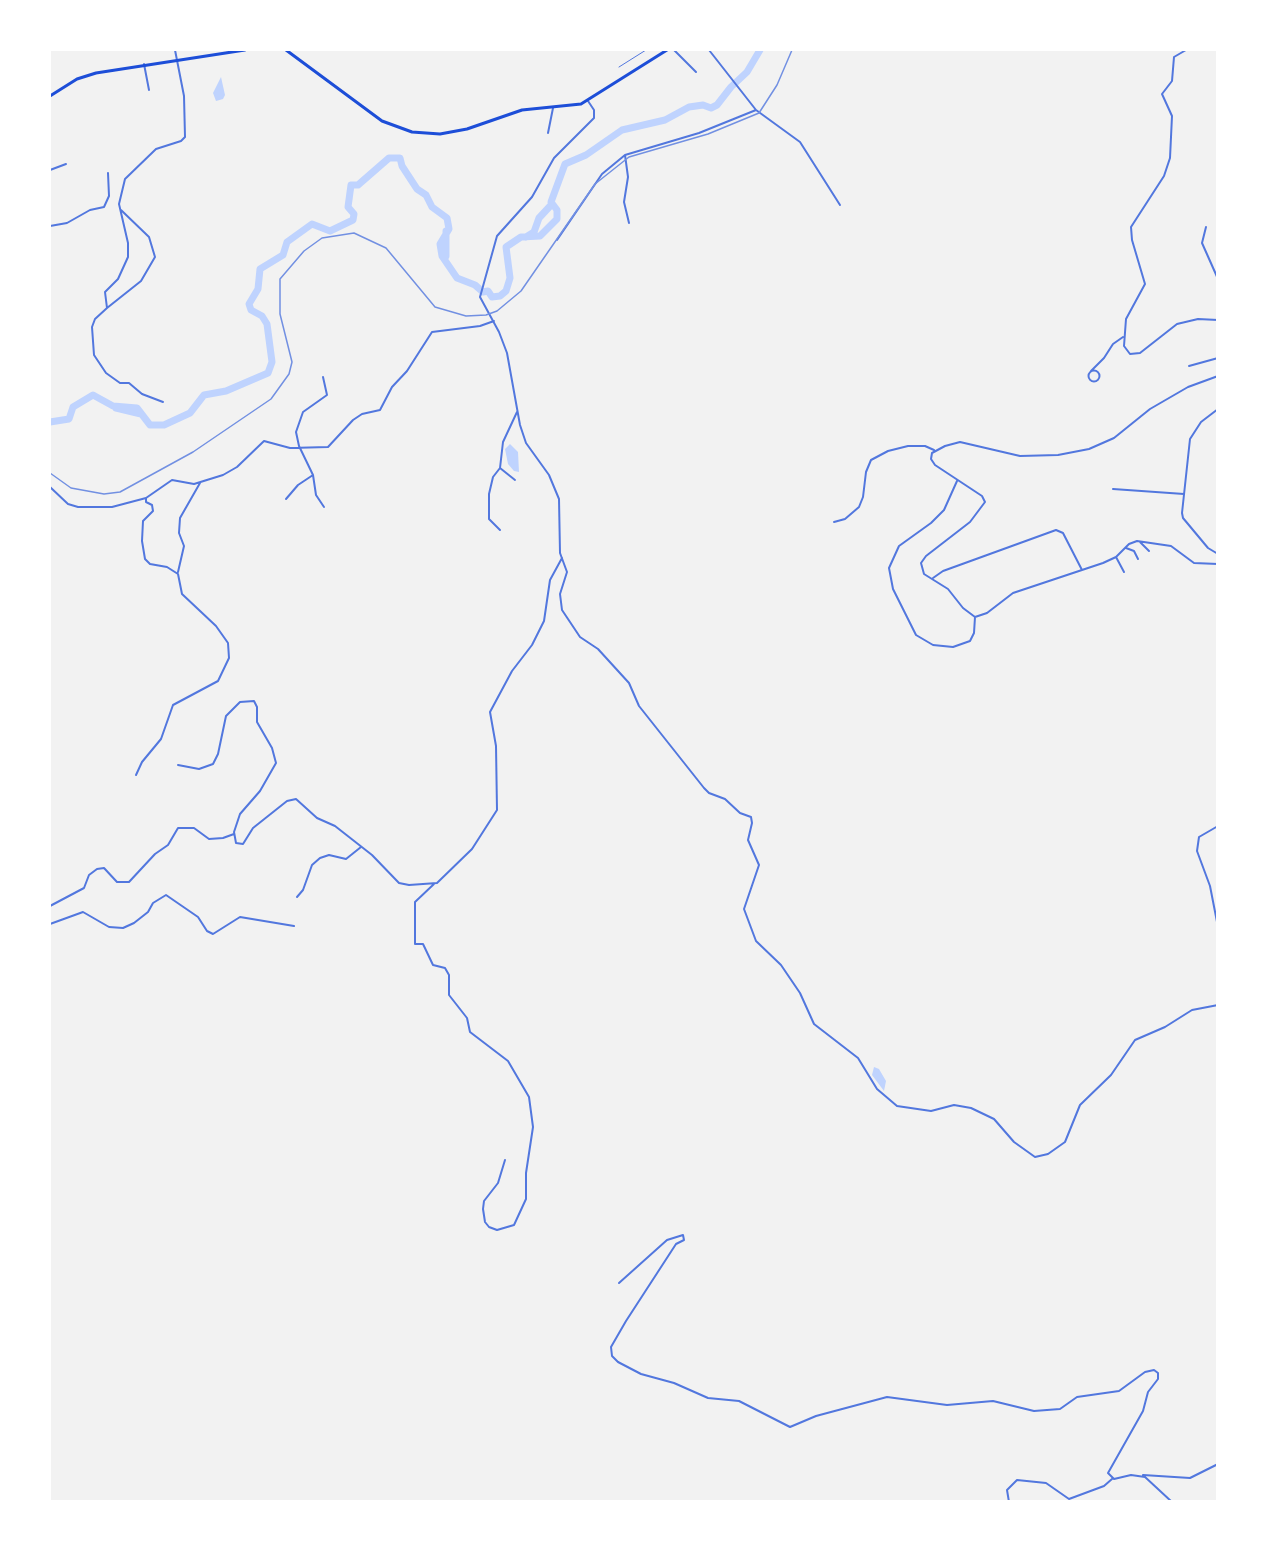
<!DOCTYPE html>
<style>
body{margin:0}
#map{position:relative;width:1267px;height:1551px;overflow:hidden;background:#f2f2f2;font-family:"Noto Sans",sans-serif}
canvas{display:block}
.frame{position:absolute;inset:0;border:51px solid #fff;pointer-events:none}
</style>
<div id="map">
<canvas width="1267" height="1551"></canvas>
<div class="frame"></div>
</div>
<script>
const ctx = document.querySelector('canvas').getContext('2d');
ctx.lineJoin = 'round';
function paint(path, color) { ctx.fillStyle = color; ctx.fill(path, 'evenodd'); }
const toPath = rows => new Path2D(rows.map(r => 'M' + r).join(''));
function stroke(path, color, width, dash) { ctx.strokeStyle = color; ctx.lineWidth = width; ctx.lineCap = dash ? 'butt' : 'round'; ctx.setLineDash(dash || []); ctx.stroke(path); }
paint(toPath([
 [221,77,225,95,223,99,216,101,213,93],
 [510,444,518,452,519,472,514,471,508,464,505,449],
 [874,1067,879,1069,886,1081,884,1091,872,1075]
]), '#bfd3fe');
stroke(toPath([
 [526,237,534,232,539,218,552,204],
 [446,256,446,231],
 [116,408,141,414],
 [50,422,69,419,73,407,93,395,113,406,137,408,150,425,164,425,190,413,204,395,226,391,268,373,272,362,267,324,262,316,251,310,249,304,258,289,260,269,283,255,287,242,312,224,330,231,353,220,354,214,348,207,351,185,358,185,389,158,400,158,402,166,417,189,426,195,432,207,447,218,449,229,440,244,442,256,457,278,475,285,483,292,488,291,492,297,500,296,506,291,510,278,506,247,521,237,540,236,557,219,557,210,551,202,565,164,586,155,622,130,665,120,689,107,703,105,711,108,717,105,731,87,747,72,760,50]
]), '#bfd3fe', 7);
stroke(toPath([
 [619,67,646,50]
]), '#5277de', 1);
stroke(toPath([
 [674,50,696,72],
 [709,50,756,110,800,142,840,205],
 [1186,50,1174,57,1172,81,1162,94,1172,116,1170,158,1164,176,1131,227,1132,240,1145,284,1126,319,1124,346,1130,354,1140,353,1177,324,1198,319,1218,320],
 [144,64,149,90],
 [588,101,594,110,594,118,554,158,532,197,497,236,480,297,499,332,507,353,520,425,526,443,549,475,559,499,560,553,567,572,560,594,562,610,580,637,598,649,629,683,639,706,704,788,709,793,725,799,740,813,751,817,752,823,748,840,759,865,744,909,756,941,781,965,800,993,814,1024,858,1058,877,1089,897,1106,931,1111,954,1105,971,1108,994,1119,1014,1142,1035,1157,1048,1154,1065,1142,1080,1105,1111,1075,1135,1040,1165,1027,1192,1010,1218,1005],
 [548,133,553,108],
 [625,155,628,177,624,202,629,223],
 [50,170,66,164],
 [50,226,67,223,90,210,104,207,109,196,108,173],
 [1206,227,1202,243,1218,279],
 [557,240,602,174,625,155,699,133,756,110],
 [107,308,141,281,155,257,149,237,121,210],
 [1189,366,1218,358],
 '1088.5 376a5.5 5.5 0 1 1 11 0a5.5 5.5 0 1 1-11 0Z',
 [1091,371,1104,358,1113,344,1123,337],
 [323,377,327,395,303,412,296,432,299,446,313,475,316,495,324,507],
 [163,402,142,394,129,383,120,383,106,373,94,355,92,327,95,319,107,308,105,292,118,279,128,257,128,243,119,204,125,179,156,149,181,141,185,137,184,96,175,50],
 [1218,409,1201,422,1190,439,1182,513,1183,518,1208,548,1218,554],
 [500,468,515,480],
 [957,481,944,510,931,523,899,546,889,568,893,589,916,635,933,645,953,647,970,641,974,633,975,617,963,608,948,589,924,574,921,563,926,556,970,522,985,502,982,496,935,465,931,459,932,453,945,446,960,442,1020,456,1058,455,1089,449,1114,438,1150,409,1188,387,1218,376],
 [50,487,68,504,78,507,112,507,146,498],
 [1113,489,1184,494],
 [286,499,298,485,313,475],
 [834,522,845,519,859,507,863,497,866,472,871,460,888,451,908,446,925,446,934,450],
 [500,530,489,519,489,494,493,477,500,468,503,442,517,412],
 [1140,542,1149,551],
 [1126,548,1134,551,1138,559],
 [1116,557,1124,572],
 [178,572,184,546,179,533,180,518,200,483],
 [933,578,943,571,1056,530,1063,533,1082,570],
 [975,617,987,613,1013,593,1103,563,1116,557,1129,544,1137,541,1171,546,1194,563,1218,564],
 [178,765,199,769,213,764,218,754,226,716,240,702,254,701,257,707,257,722,272,748,276,763,260,791,240,814,234,832,236,843,243,844,253,828,287,801,296,799,317,818,335,826,372,855,399,883,409,885,437,883,472,849,497,810,496,746,490,712,512,671,532,645,544,621,550,580,562,558],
 [136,775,142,762,161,739,173,705,218,681,229,658,228,643,216,626,182,594,178,574,167,567,150,564,145,559,142,541,143,521,153,511,152,505,146,502,146,498,172,480,194,484,223,475,237,467,264,441,290,448,328,447,353,420,362,414,380,410,392,387,407,371,432,332,480,326,494,321],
 [1218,826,1199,837,1197,851,1210,886,1218,927],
 [434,884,415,902,415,944,423,944,433,965,445,968,449,975,449,995,467,1018,470,1032,508,1061,529,1097,533,1127,526,1173,526,1199,514,1225,497,1230,489,1227,485,1222,483,1209,484,1201,498,1183,505,1160],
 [297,897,303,890,312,865,320,858,329,855,346,859,361,847],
 [50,906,84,888,89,875,97,869,104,868,117,882,129,882,155,854,168,845,178,828,194,828,209,839,223,838,234,834],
 [50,924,83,912,109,927,123,928,134,923,148,912,153,903,166,895,198,917,207,931,213,934,240,917,294,926],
 [619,1283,667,1240,683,1235,684,1240,676,1244,626,1321,611,1347,612,1356,618,1362,641,1374,674,1383,708,1398,739,1401,790,1427,816,1416,887,1397,947,1405,993,1401,1034,1411,1060,1409,1077,1397,1119,1391,1145,1372,1154,1370,1158,1373,1158,1379,1148,1392,1143,1411,1108,1473,1114,1479,1131,1475,1145,1477,1172,1502],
 [1143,1475,1190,1478,1218,1464],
 [1009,1502,1007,1490,1017,1480,1046,1483,1069,1499,1104,1486,1112,1479]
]), '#5277de', 2);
stroke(toPath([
 [286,50,382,121,412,132,440,134,467,129,522,110,581,104,667,50],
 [50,96,77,79,96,73,245,50]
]), '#1d4ed8', 3);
stroke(toPath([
 [50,473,71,488,104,494,120,492,193,452,271,399,289,374,292,362,280,314,280,279,304,251,322,238,354,233,386,248,435,307,466,316,486,315,497,311,521,291,595,184,629,157,708,134,759,113,777,85,792,50]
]), '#7290e2', 1.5);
</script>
